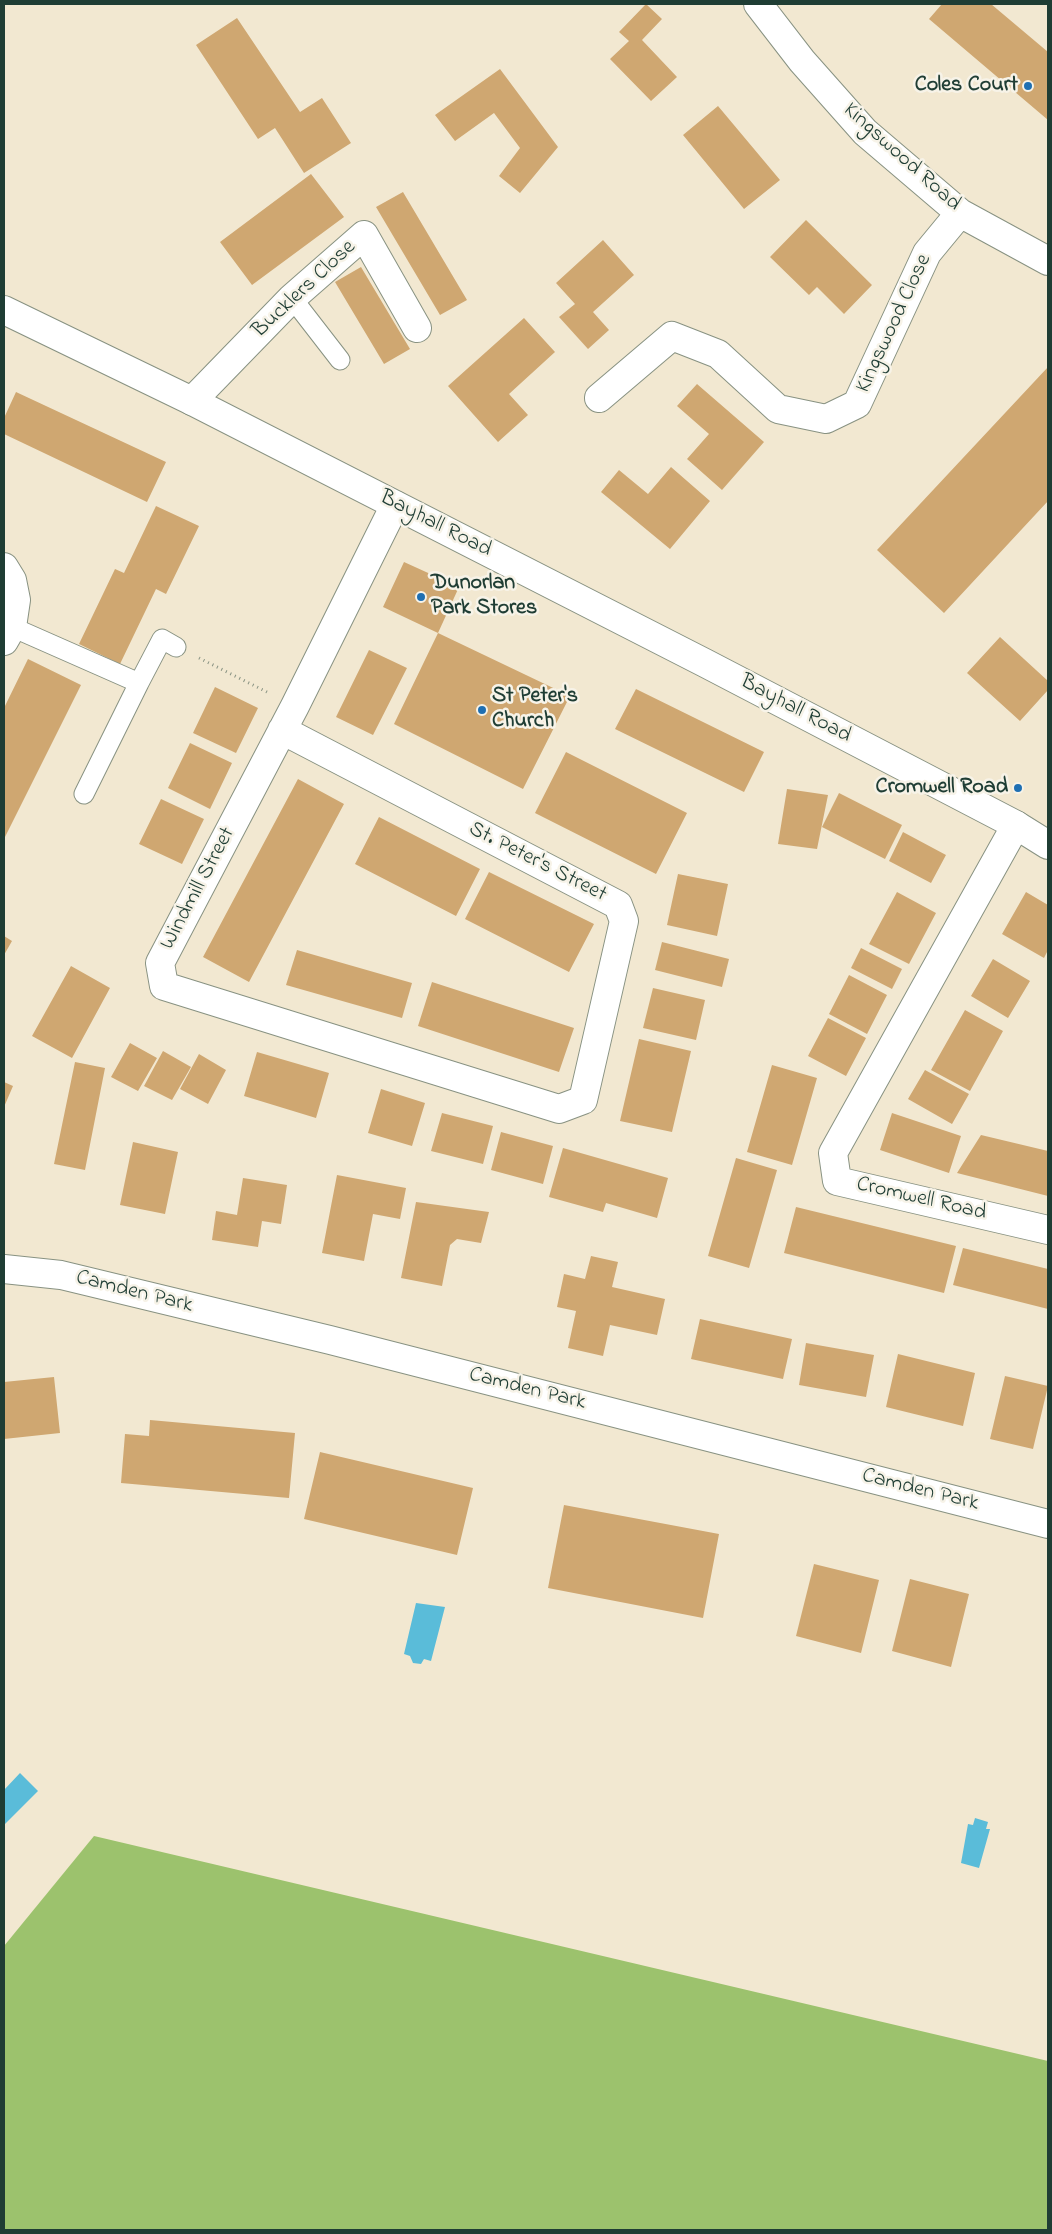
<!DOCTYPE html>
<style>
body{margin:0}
#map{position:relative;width:1052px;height:2234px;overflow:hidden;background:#f2e8d1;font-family:"Indie Flower",sans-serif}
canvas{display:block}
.frame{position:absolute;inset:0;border:5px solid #1f3d34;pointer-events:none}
</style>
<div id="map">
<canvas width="1052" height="2234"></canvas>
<div class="frame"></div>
</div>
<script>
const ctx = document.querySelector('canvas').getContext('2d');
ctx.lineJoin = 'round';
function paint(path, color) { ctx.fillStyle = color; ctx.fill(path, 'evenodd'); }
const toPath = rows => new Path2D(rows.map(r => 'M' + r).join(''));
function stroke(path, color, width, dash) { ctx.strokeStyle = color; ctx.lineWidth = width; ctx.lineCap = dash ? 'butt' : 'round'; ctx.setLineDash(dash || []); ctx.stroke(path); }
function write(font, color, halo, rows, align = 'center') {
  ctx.font = font + ' "Indie Flower",sans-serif'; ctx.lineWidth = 5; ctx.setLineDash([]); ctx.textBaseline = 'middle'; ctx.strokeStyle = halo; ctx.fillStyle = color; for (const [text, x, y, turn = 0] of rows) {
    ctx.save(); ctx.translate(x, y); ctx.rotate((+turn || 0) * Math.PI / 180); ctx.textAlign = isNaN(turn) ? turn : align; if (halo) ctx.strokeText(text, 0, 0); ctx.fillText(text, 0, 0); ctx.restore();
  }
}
paint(toPath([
 [94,1836,1048,2061,1048,2230,4,2230,4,1946]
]), '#9cc26d');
paint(toPath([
 [416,1603,445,1607,431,1661,424,1659,421,1664,413,1663,410,1656,404,1654],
 [20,1773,38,1791,5,1824,4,1790],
 [975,1818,988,1822,986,1829,990,1829,979,1868,961,1863,968,1824,973,1825]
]), '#5abcd9');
paint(toPath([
 [646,4,662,19,642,40,677,77,651,101,610,59,629,41,619,32],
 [942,4,991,4,1048,52,1048,120,929,19],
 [237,18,300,112,322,98,351,143,304,173,275,128,258,139,196,45],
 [500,69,558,147,520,193,499,176,520,148,494,113,455,141,435,115],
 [718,106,780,180,744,209,683,135],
 [311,174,344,217,252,285,220,242],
 [403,192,467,300,440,315,376,207],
 [806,220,872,285,844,314,817,287,809,295,770,257],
 [603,240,634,275,593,312,609,330,588,349,559,317,575,304,556,283],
 [361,267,410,349,384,364,335,282],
 [524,318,555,352,509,394,528,415,498,442,448,386],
 [1048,367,1048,501,944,613,877,550],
 [697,384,764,442,722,490,687,459,709,434,677,406],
 [16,392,166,462,147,502,4,434,4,418],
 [671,467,710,501,670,549,601,492,619,470,648,494],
 [156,506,199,526,166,594,156,589,120,664,79,644,115,569,124,573],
 [404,562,459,587,438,633,383,607],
 [438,633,570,696,523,789,394,724],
 [1000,637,1048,681,1048,690,1020,721,967,673],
 [369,650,407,668,373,735,336,717],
 [28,659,81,685,4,839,4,708],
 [215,687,258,708,236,753,193,733],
 [636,689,764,752,744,792,615,729],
 [190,743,232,763,210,809,168,788],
 [566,752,687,813,656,874,535,813],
 [298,779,344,804,249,982,203,957],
 [787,789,828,795,817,849,778,844],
 [839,793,902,825,885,859,822,827],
 [161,799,204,819,182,864,139,844],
 [379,817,480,869,456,916,355,864],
 [903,832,946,855,931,883,889,861],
 [489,872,594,924,569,972,465,919],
 [678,874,728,884,717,936,667,925],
 [897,892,936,913,909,964,869,944],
 [1026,892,1048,905,1048,950,1044,958,1002,934],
 [4,936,12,941,4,955],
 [662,942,729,959,722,987,655,970],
 [861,948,902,969,892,989,851,968],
 [297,950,412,983,402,1018,286,985],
 [993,959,1030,981,1008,1018,971,996],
 [71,966,110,988,72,1058,32,1036],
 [849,975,887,995,867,1034,829,1014],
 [432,982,574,1028,559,1072,418,1026],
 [653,988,705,1000,696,1040,643,1028],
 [965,1010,1003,1031,970,1091,931,1070],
 [828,1018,866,1038,846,1076,808,1056],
 [639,1039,691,1051,672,1132,620,1121],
 [130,1043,157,1058,138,1091,111,1077],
 [163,1051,191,1067,172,1100,144,1086],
 [257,1052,329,1073,316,1118,244,1096],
 [199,1054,226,1070,208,1104,180,1089],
 [75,1062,105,1068,85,1170,54,1164],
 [772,1065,817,1078,792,1165,747,1152],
 [925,1070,969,1094,952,1124,908,1099],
 [4,1082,13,1086,4,1107],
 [381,1089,425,1103,412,1146,368,1133],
 [442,1113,493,1126,483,1164,431,1151],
 [892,1113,961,1136,949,1173,880,1150],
 [501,1132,553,1146,543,1184,491,1170],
 [981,1135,1048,1151,1048,1196,957,1173],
 [133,1142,178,1152,165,1214,120,1205],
 [563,1148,668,1178,657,1218,606,1203,603,1212,549,1197],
 [736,1158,777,1170,749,1268,708,1256],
 [337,1175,406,1188,400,1219,373,1214,364,1261,322,1253],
 [243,1178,287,1185,281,1224,262,1221,258,1247,212,1240,216,1211,237,1215],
 [416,1202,489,1212,481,1243,457,1239,450,1245,442,1286,401,1278],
 [796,1207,956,1246,944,1293,784,1253],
 [963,1248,1048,1269,1048,1309,953,1285],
 [591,1256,618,1262,612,1287,665,1299,657,1335,610,1325,603,1356,568,1348,576,1311,557,1307,564,1274,585,1279],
 [700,1319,792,1339,783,1379,691,1359],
 [806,1343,874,1355,866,1397,799,1385],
 [898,1354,975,1373,963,1426,886,1407],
 [1005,1376,1048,1386,1033,1449,990,1439],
 [54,1377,60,1433,4,1439,4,1382],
 [150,1420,295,1433,289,1498,121,1483,125,1434,149,1436],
 [320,1452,473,1488,457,1555,304,1519],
 [564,1505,719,1534,703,1618,548,1588],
 [814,1564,879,1580,861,1653,796,1636],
 [910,1579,969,1594,951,1667,892,1651]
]), '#cfa771');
const service = toPath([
 [292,298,340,360],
 [12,627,139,683,162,639,176,647],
 [84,794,139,683]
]);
const minor = toPath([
 [758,4,802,61,865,132,960,213,1048,261],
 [599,398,672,336,718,354,778,409,826,419,857,404,927,253,960,213],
 [192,401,292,298,364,235,417,328],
 [4,567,12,580,16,600,12,627,4,641],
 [282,730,618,905,624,921,583,1100,559,1109,164,986,160,963,295,706,395,505],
 [1016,825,833,1153,837,1181,1048,1230],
 [4,1269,61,1275,330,1340,1048,1524]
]);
const tertiary = toPath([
 [4,310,192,401,705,663,1016,825,1048,845]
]);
stroke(service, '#889282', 21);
stroke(minor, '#889282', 30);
stroke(tertiary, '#889282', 30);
stroke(toPath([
 [199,658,267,692]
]), '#889282', 3, [1, 4]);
stroke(service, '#fff', 19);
stroke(minor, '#fff', 28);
stroke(tertiary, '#fff', 28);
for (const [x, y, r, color] of [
 [1028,86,5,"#1f6fb2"],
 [421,597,5,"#1f6fb2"],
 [482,710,5,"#1f6fb2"],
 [1018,788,5,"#1f6fb2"]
]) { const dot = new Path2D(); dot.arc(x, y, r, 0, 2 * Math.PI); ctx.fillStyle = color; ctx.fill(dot); stroke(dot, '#f7f3e8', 2); }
write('bold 22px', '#1f3d34', '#f7f3e8', [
 ["Coles Court",1018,86],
 ["Dunorlan",431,584,"left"],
 ["Park Stores",431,609,"left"],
 ["St Peter's",492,697,"left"],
 ["Church",492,722,"left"],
 ["Cromwell Road",1008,788]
], 'right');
write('22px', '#1f3d34', '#f7f3e8', [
 ["Kingswood Road",901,158,42],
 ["Bucklers Close",305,290,-43],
 ["Kingswood Close",895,324,-65],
 ["Bayhall Road",435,525,27],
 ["Bayhall Road",795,710,28],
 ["St. Peter's Street",537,863,27],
 ["Windmill Street",199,889,-62],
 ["Cromwell Road",921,1200,13],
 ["Camden Park",134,1293,14],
 ["Camden Park",527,1390,14],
 ["Camden Park",920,1491,14]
]);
</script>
